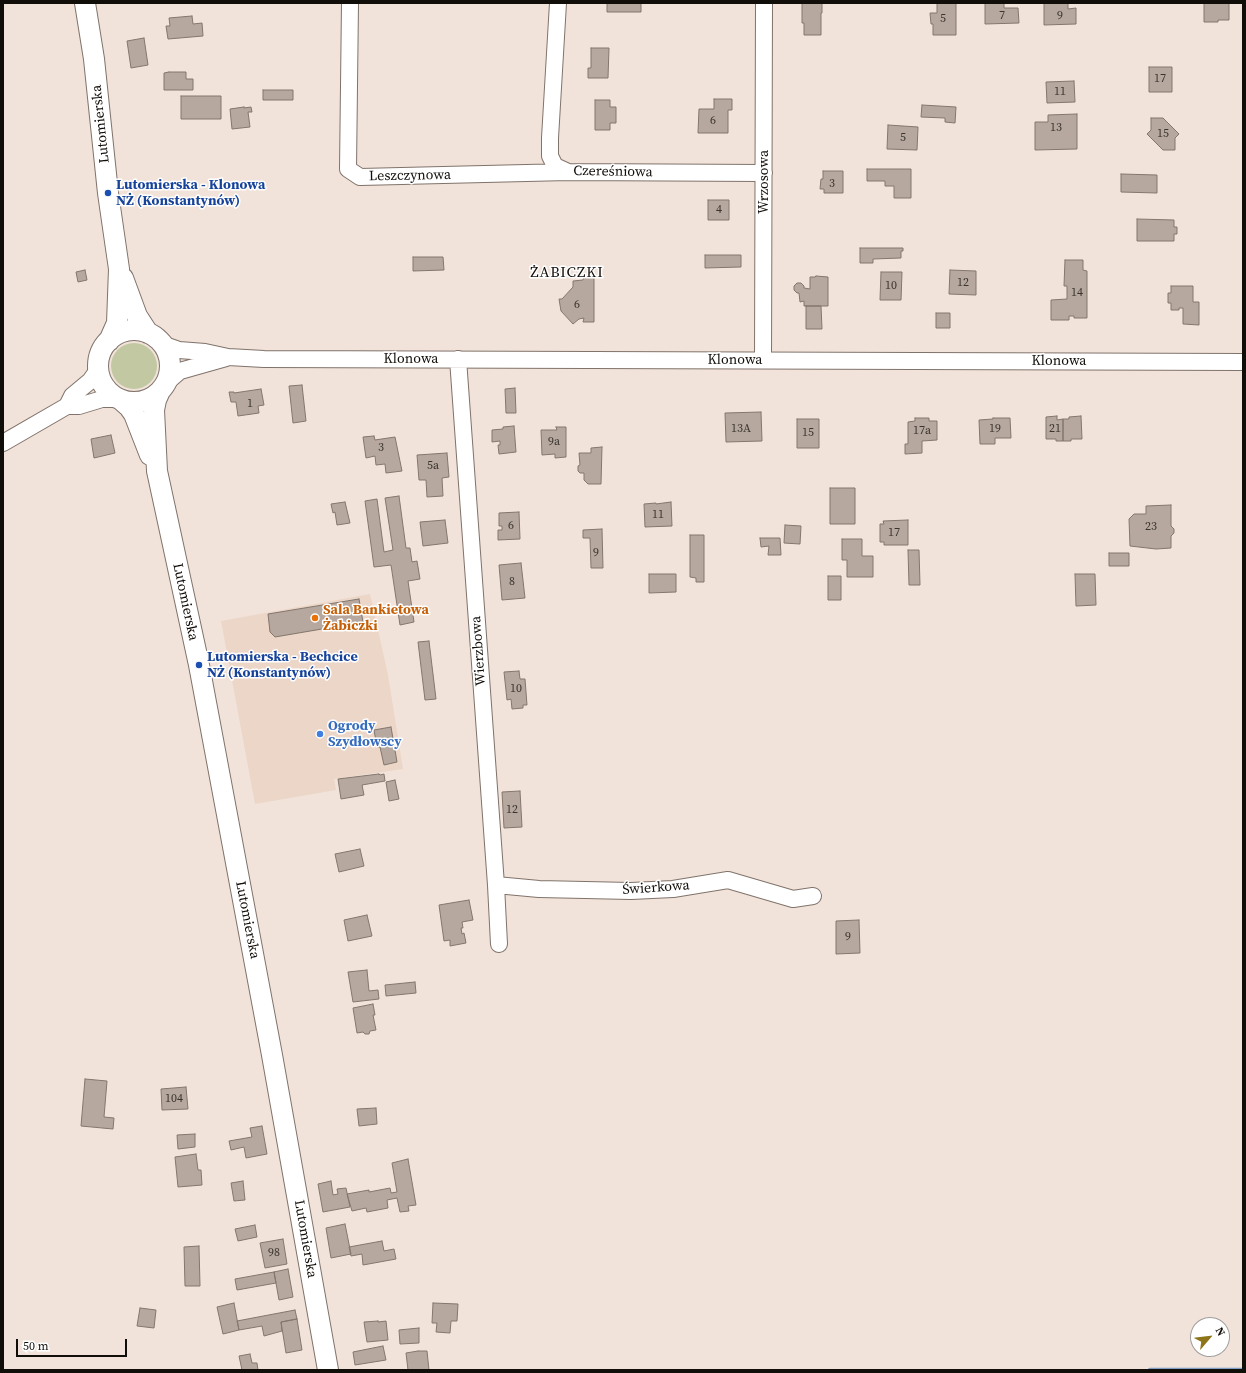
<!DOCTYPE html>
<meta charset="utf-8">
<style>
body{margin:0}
#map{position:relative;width:1246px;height:1373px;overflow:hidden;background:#f1e3d9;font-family:"Source Serif 4",serif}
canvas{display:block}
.frame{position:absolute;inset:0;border:4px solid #110d09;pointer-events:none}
.north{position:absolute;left:1190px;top:1317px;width:40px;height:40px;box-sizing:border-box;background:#fff;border:1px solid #a09e9d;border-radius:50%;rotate:62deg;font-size:11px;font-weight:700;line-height:16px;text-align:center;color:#110d09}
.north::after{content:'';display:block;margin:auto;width:14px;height:18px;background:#8e7519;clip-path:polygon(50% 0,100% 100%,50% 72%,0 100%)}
.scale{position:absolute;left:16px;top:1339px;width:111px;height:18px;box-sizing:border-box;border:2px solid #110d09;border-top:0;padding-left:5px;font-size:12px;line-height:14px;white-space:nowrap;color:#110d09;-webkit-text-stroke:3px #fff;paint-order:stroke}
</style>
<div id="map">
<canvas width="1246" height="1373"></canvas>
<div class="frame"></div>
<div class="north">N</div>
<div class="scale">50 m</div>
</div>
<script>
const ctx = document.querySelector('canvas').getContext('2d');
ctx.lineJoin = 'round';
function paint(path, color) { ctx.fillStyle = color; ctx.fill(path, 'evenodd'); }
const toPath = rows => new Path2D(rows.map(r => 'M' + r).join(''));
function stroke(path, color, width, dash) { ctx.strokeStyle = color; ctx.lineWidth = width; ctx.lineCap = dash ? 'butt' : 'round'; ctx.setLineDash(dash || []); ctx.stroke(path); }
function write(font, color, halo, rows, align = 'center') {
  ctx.font = font + ' "Source Serif 4",serif'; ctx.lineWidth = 3; ctx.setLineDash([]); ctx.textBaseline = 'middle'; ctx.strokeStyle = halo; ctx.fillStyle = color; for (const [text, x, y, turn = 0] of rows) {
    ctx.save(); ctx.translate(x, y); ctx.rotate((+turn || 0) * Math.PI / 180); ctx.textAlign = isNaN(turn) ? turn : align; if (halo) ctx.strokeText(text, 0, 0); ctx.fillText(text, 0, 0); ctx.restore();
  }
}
paint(toPath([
 [370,594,388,675,403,769,334,779,336,790,255,804,221,621]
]), '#ecd6c8');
paint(toPath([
 '111 366a23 23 0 1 1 46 0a23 23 0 1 1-46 0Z'
]), '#c2c8a2');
stroke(toPath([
 [1150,1370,1243,1370]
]), '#809dc6', 4.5);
const building = toPath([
 [607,3,641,3,641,12,607,12,607,3],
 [802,3,822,3,822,13,821,13,821,35,804,35,804,23,802,23,802,3],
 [937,3,956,3,956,35,933,35,933,24,931,24,930,13,937,13,937,3],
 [985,3,1004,3,1004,8,1018,8,1019,23,985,24,985,3],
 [1044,3,1068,3,1068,9,1076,8,1076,24,1044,25,1044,3],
 [1204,3,1229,3,1229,20,1218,20,1218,22,1204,22,1204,3],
 [192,16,193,24,202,23,203,36,168,39,166,26,170,26,169,18,192,16],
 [144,38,148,65,131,68,127,41,144,38],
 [591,48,609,48,608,78,588,78,588,68,591,68,591,48],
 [1149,67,1172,67,1172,92,1149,92,1149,67],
 [169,72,186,72,186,79,193,79,193,90,164,90,164,73,169,72],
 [1074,81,1075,102,1047,103,1046,82,1074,81],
 [263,90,293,90,293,100,263,100,263,90],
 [181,96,221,96,221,119,181,119,181,96],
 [714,99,732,99,732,110,728,110,728,133,698,133,699,109,714,109,714,99],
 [595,100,610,100,610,107,616,107,616,123,610,123,610,130,595,130,595,100],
 [922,105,956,107,955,123,945,122,945,118,921,117,922,105],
 [244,107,244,108,251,107,252,112,248,112,250,127,232,129,230,109,244,107],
 [1077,114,1077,149,1035,150,1035,122,1048,122,1048,115,1077,114],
 [1151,118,1163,118,1179,134,1175,138,1175,150,1163,150,1147,134,1151,130,1151,118],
 [888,125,918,127,917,150,887,149,888,125],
 [867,169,911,169,911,198,894,198,894,186,885,186,885,181,867,181,867,169],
 [823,171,843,171,843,193,824,193,824,189,820,189,821,179,823,179,823,171],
 [1121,174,1157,175,1157,193,1121,192,1121,174],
 [708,200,729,200,729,220,708,220,708,200],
 [1137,219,1174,220,1174,227,1177,227,1177,234,1174,234,1174,241,1137,241,1137,219],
 [860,248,903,248,903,251,901,251,901,258,873,259,873,263,860,263,860,248],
 [705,255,741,255,741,267,705,268,705,255],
 [413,257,443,257,444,270,413,271,413,257],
 [1065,260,1083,260,1083,270,1087,271,1087,318,1074,318,1074,316,1069,316,1069,320,1051,320,1051,300,1067,299,1067,286,1064,286,1065,260],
 [85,270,87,280,78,282,76,272,85,270],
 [950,270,976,271,976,295,949,294,950,270],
 [881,272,902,272,901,300,880,300,881,272],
 [594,276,594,322,583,322,584,318,579,319,573,324,561,311,559,299,562,299,573,287,573,281,583,280,584,277,594,276],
 [816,276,828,277,828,306,804,306,804,301,800,302,799,293,797,293,794,290,794,286,797,283,801,283,804,286,804,288,810,289,810,277,815,277,816,276],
 [1171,286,1193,286,1193,302,1199,302,1199,325,1183,324,1183,308,1179,308,1179,310,1171,310,1171,303,1168,303,1168,293,1171,293,1171,286],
 [806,306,821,306,822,329,806,329,806,306],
 [936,313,950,313,950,328,936,328,936,313],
 [302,385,306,421,293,423,289,386,302,385],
 [515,388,516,413,506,413,505,389,515,388],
 [261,389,264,405,258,406,259,413,238,416,236,402,231,402,229,392,234,392,234,393,261,389],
 [761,412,762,441,726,442,725,413,761,412],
 [1057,416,1057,420,1063,419,1063,441,1056,441,1056,439,1046,439,1046,417,1057,416],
 [1081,416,1082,439,1071,439,1071,441,1063,441,1063,419,1069,419,1069,417,1081,416],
 [915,418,929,418,929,421,937,421,937,440,922,441,922,453,905,454,905,444,908,444,908,422,915,421,915,418],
 [993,418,1010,418,1011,438,995,438,995,444,980,444,979,420,993,419,993,418],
 [797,419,819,419,819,448,797,448,797,419],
 [514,426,516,452,499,454,498,445,500,445,500,441,492,442,492,430,503,429,503,427,514,426],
 [556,427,566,427,566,457,555,458,555,454,542,455,541,430,557,430,556,427],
 [111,435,115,453,94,458,91,439,111,435],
 [374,436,375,440,395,437,402,471,386,473,385,464,376,465,375,456,366,458,363,437,374,436],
 [602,447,601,484,588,484,584,480,584,473,580,473,578,471,578,466,580,465,579,453,591,453,591,448,602,447],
 [447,453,449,477,442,478,443,496,427,497,426,480,419,480,417,455,447,453],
 [830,488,855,488,855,524,830,524,830,488],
 [399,496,406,548,410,548,412,562,417,561,420,579,408,581,414,622,400,625,391,565,374,567,365,501,377,499,384,552,393,550,385,498,399,496],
 [345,502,350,523,337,525,335,512,333,513,331,504,345,502],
 [671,502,672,526,645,527,644,504,656,503,656,504,671,502],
 [1171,505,1171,526,1174,529,1174,533,1171,536,1171,548,1156,549,1130,546,1129,519,1134,514,1146,514,1146,506,1171,505],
 [519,512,520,539,498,540,498,530,502,530,502,526,499,526,499,513,519,512],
 [445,520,448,543,423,546,420,522,445,520],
 [908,520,908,545,884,545,884,542,880,542,880,524,884,524,883,521,908,520],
 [785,525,801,526,800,544,784,543,785,525],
 [602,529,603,568,591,568,590,538,583,538,583,530,602,529],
 [690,535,704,535,704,582,696,582,696,578,690,577,690,535],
 [760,538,780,538,781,555,768,555,769,546,761,547,760,538],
 [842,539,862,539,862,556,873,556,873,577,847,577,847,560,842,560,842,539],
 [908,550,919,550,920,585,909,585,908,550],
 [1109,553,1129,553,1129,566,1109,566,1109,553],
 [521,563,525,598,502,600,499,565,521,563],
 [649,574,676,574,676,592,649,593,649,574],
 [1075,574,1095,574,1096,605,1076,606,1075,574],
 [828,576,841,576,841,600,828,600,828,576],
 [359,599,363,622,275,637,270,632,268,614,359,599],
 [429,641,436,699,425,700,418,642,429,641],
 [519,671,520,679,525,679,527,705,523,705,523,708,512,709,511,699,507,700,504,672,519,671],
 [391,727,397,762,384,765,380,747,377,747,374,730,391,727],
 [379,774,380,775,384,774,385,781,362,785,364,795,341,799,338,779,379,774],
 [395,780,399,799,389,801,386,782,395,780],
 [520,791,522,827,504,828,502,792,520,791],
 [360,849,364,866,339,872,335,854,360,849],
 [469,900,473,920,462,922,463,928,461,928,462,934,464,933,466,943,450,946,450,940,444,941,439,905,469,900],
 [367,915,372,936,348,941,344,920,367,915],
 [859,920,860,953,836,954,836,921,859,920],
 [367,970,369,991,378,990,379,999,353,1002,348,972,367,970],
 [415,982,416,993,386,996,385,985,415,982],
 [373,1004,375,1015,373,1015,376,1030,370,1031,369,1034,365,1034,363,1032,357,1033,353,1008,373,1004],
 [85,1079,107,1081,104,1117,114,1118,113,1129,81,1126,85,1079],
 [186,1087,188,1109,162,1110,161,1089,186,1087],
 [376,1108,377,1124,359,1126,357,1109,376,1108],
 [262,1126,267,1154,246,1158,244,1147,231,1150,229,1141,252,1137,250,1128,262,1126],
 [195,1134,195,1147,178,1149,177,1135,195,1134],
 [196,1154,198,1170,201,1170,202,1185,178,1187,175,1157,196,1154],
 [408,1159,416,1205,408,1206,409,1211,400,1212,397,1198,387,1200,388,1208,367,1212,366,1208,352,1211,347,1194,369,1190,369,1192,390,1188,391,1193,397,1192,392,1163,408,1159],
 [243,1181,245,1200,234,1201,231,1183,243,1181],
 [331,1181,333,1195,338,1194,337,1189,346,1188,350,1207,323,1212,318,1184,331,1181],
 [345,1224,351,1254,331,1258,326,1228,345,1224],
 [255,1225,257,1237,238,1241,235,1229,255,1225],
 [283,1239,287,1264,265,1268,260,1243,283,1239],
 [382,1241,384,1251,394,1249,396,1259,363,1265,362,1254,351,1256,349,1247,382,1241],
 [199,1246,200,1286,185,1286,184,1247,199,1246],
 [288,1269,293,1297,279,1300,274,1272,288,1269],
 [274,1272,276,1283,237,1290,235,1279,274,1272],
 [234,1303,239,1330,223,1334,217,1307,234,1303],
 [433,1303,458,1304,457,1321,451,1321,450,1333,436,1332,437,1323,432,1323,433,1303],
 [140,1308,156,1310,154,1328,137,1326,140,1308],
 [295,1310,297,1319,281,1322,282,1331,264,1336,262,1326,239,1330,237,1321,295,1310],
 [297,1319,302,1350,286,1353,281,1322,297,1319],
 [378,1321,378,1322,386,1321,388,1340,367,1342,364,1322,378,1321],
 [419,1328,419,1343,400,1344,399,1330,419,1328],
 [383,1346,386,1360,355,1365,353,1352,383,1346],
 [418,1351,427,1351,429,1370,408,1370,406,1353,418,1351],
 [250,1354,252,1363,257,1363,258,1370,242,1370,239,1356,250,1354]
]);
paint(building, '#b6a89f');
stroke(building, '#83766d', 1);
const minor = toPath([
 [350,3,348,169,360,177,568,172],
 [558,3,550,138,550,156,555,166,568,172,764,173],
 [162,344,179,350,205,352,228,357,264,359,1243,362],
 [458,359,496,885,499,944],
 [763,360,764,3],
 [165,384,180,371,226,358],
 [67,406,72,396,90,381,95,374,99,365],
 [3,443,67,406,79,406,102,399,120,399],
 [496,885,539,889,631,891,673,889,728,880,793,899,813,896]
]);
const major = toPath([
 [85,3,94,59,108,193,119,269,117,323,109,341],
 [123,278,137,316,148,333],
 '98 366a36 36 0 1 1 72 0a36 36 0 1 1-72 0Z',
 [160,391,156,400,154,410,157,471,199,665,272,1055,328,1370],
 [120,399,129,407,134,414,150,455]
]);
stroke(minor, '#80736b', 18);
stroke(major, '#80736b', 22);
stroke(minor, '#fff', 16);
stroke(major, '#fff', 20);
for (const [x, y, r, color] of [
 [108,193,4,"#1a4fb4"],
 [315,618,4,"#e8710a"],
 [199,665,4,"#1a4fb4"],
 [320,734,4,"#3f7fe0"]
]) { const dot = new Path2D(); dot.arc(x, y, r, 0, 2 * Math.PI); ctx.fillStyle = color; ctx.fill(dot); stroke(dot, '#fff', 1.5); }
write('12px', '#3a342e', null, [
 ["7",1002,16],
 ["9",1060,16],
 ["5",943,19],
 ["17",1160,79],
 ["11",1060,92],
 ["6",713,121],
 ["13",1056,128],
 ["15",1163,134],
 ["5",903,138],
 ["3",832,184],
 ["4",719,210],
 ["12",963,283],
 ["10",891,286],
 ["14",1077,293],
 ["6",577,305],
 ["1",250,404],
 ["13A",741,429],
 ["19",995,429],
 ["21",1055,429],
 ["17a",922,431],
 ["15",808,433],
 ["9a",554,442],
 ["3",381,448],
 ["5a",433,466],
 ["11",658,515],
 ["6",511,526],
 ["23",1151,527],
 ["17",894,533],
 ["9",596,553],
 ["8",512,582],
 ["10",516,689],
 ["12",512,810],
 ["9",848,937],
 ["104",174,1099],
 ["98",274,1253]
]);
write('14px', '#110d09', '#fff', [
 ["Lutomierska",101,124,-96],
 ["Czereśniowa",613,172,1],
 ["Leszczynowa",410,176,-1],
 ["Wrzosowa",764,182,-90],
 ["Klonowa",411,359],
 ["Klonowa",735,360],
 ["Klonowa",1059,361],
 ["Lutomierska",185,602,78],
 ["Wierzbowa",479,651,-94],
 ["Świerkowa",656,888,-4],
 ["Lutomierska",247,920,79],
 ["Lutomierska",305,1239,80]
]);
write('bold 14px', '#164399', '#fff', [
 ["Lutomierska - Klonowa",116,185],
 ["NŻ (Konstantynów)",116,201],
 ["Lutomierska - Bechcice",207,657],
 ["NŻ (Konstantynów)",207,673]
], 'left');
write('bold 14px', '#c56008', '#fff', [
 ["Sala Bankietowa",323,610],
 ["Żabiczki",323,626]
], 'left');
write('bold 14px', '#366cbe', '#fff', [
 ["Ogrody",328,726],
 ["Szydłowscy",328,742]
], 'left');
ctx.letterSpacing = '1px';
write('15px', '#110d09', '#fff', [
 ["ŻABICZKI",567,273]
]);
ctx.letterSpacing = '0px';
</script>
